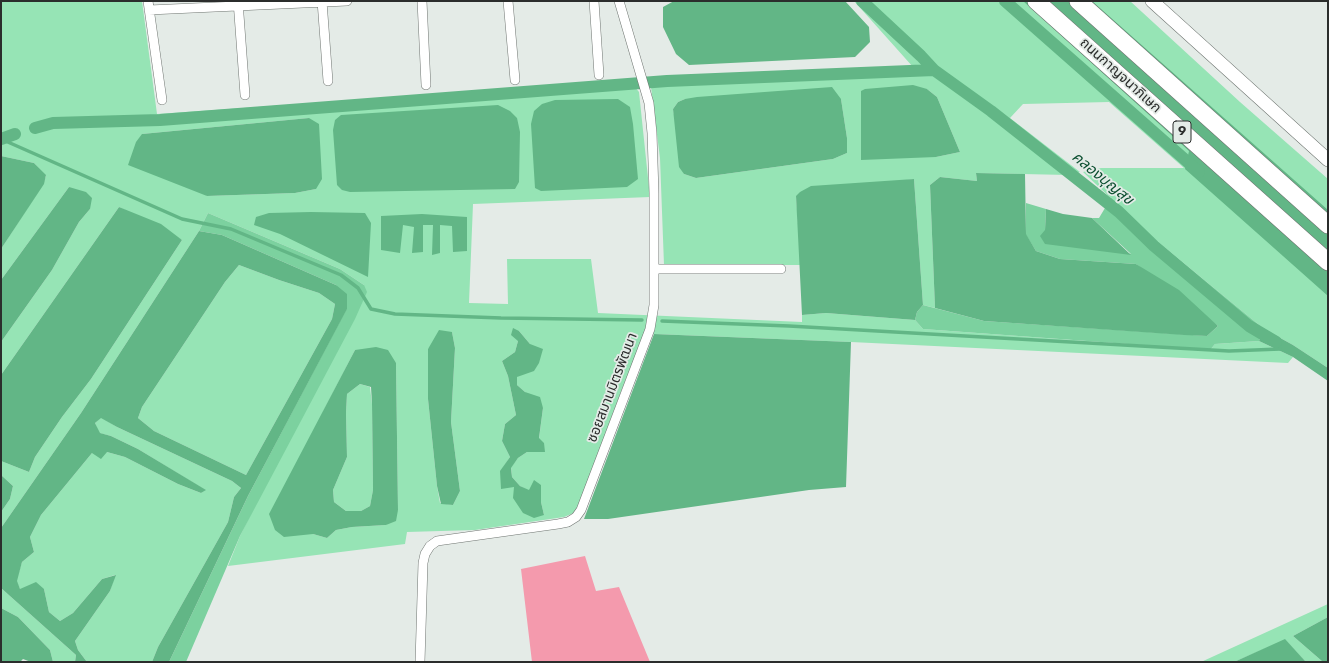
<!DOCTYPE html>
<meta charset="utf-8">
<style>
body{margin:0}
#map{position:relative;width:1329px;height:663px;overflow:hidden;background:#e4ebe7;font-family:Jost,sans-serif}
canvas{display:block}
.frame{position:absolute;inset:0;border:2px solid #2b2d2c;pointer-events:none}
</style>
<div id="map">
<canvas width="1329" height="663"></canvas>
<div class="frame"></div>
</div>
<script>
const ctx = document.querySelector('canvas').getContext('2d');
ctx.lineJoin = 'round';
function paint(path, color) { ctx.fillStyle = color; ctx.fill(path, 'evenodd'); }
const shape = rows => new Path2D(rows.map(r => 'M' + r).join(''));
function stroke(path, color, width, dash) { ctx.strokeStyle = color; ctx.lineWidth = width; ctx.lineCap = dash ? 'butt' : 'round'; ctx.setLineDash(dash || []); ctx.stroke(path); }
function label(font, color, halo, rows, align = 'center') {
  ctx.font = font + ' Jost,"Noto Sans Thai",sans-serif'; ctx.lineWidth = 3.5; ctx.setLineDash([]); ctx.textBaseline = 'middle'; ctx.strokeStyle = halo; ctx.fillStyle = color; for (const [text, x, y, turn = 0] of rows) {
    ctx.save(); ctx.translate(x, y); ctx.rotate((+turn || 0) * Math.PI / 180); ctx.textAlign = isNaN(turn) ? turn : align; if (halo) ctx.strokeText(text, 0, 0); ctx.fillText(text, 0, 0); ctx.restore();
  }
}
const green = shape([
 [1,1,142,1,157,114,630,81,639,92,650,197,473,204,469,303,508,304,507,259,591,259,598,313,802,322,802,315,826,313,915,320,923,329,1210,350,1215,344,1259,341,1293,357,1288,363,851,342,654,334,645,332,622,389,576,512,564,517,475,530,407,532,405,544,228,566,240,536,364,285,340,269,208,213,199,231,81,413,1,528,1,512,10,499,13,486,1,475,1,461,29,472,35,457,62,417,91,379,182,240,119,207,1,375,1,342,52,270,79,222,90,209,69,187,1,280,1,249,43,184,46,176,34,163,1,156],
 [309,118,316,189,295,193,207,196,142,134],
 [519,331,530,344,517,377,517,385,543,408,539,439,544,452,527,452,518,458,511,467,512,477,520,486,529,491,541,485,541,502,544,515,514,487,501,471,510,457,502,441,505,424,516,415,508,376,502,361,515,352,518,341],
 [452,332,455,348,451,422,460,491,453,505,440,503,437,486,428,399,428,349],
 [355,350,396,363,398,510,386,525,352,527,336,530,327,538,313,534,323,412],
 [854,1,1130,1,1240,102,1328,179,1328,368,1293,345,1264,329,1152,237,1083,172,1101,168,1184,168,1109,102,1023,104,1010,118,1080,172,1068,175,976,173,977,181,940,177,930,185,935,308,923,305,914,179,796,196,801,265,664,265,660,158,650,79,913,67],
 [927,89,937,97,960,152,936,157],
 [685,99,841,99,847,138,847,153,833,159,696,178,684,174,673,109,678,102],
 [239,265,279,280,319,293,335,304,332,319,246,475,154,431,138,418,142,407,225,282],
 [360,384,370,387,372,404,373,490,370,506,361,511,346,511,334,502,333,490,347,457,346,413,347,394],
 [101,417,117,427,232,481,241,488,234,497,228,522,158,647,152,662,87,662,78,650,75,641,110,591,115,575,102,579,73,613,60,621,49,612,44,589,20,589,16,581,22,562,34,552,30,537,41,515,92,453,107,452,125,457,178,484,201,493,205,490,138,449,111,436,99,433,95,423],
 [1,588,76,655,75,662,53,662,50,650,18,617,1,608],
 [1328,604,1328,617,1293,636,1323,662,1306,662,1285,640,1234,662,1201,662]
]);
const forest = shape([
 [1111,198,1152,237,1264,329,1259,341,1215,344,1210,350,923,329,915,320,917,312,923,305,984,321,1207,336,1218,326,1136,264,1060,259,1036,251,1026,235,1026,203,1046,209,1045,230,1131,254,1092,218,1099,218],
 [208,213,340,269,364,285,367,292,355,319,240,536,186,662,169,662,248,496,347,308,336,285,222,235,199,231]
]);
const water = shape([
 [674,1,845,1,869,27,870,42,855,57,689,65,676,54,663,27,663,7],
 [1023,1,1092,1,1328,210,1328,296,1185,169,1189,151],
 [913,85,927,89,937,97,960,152,936,157,861,160,861,91,865,89],
 [832,87,841,99,847,138,847,153,833,159,696,178,684,174,679,167,673,109,678,102,685,99,697,97],
 [618,99,630,107,633,124,638,179,627,187,541,191,535,188,531,124,534,111,542,104,555,100],
 [498,105,510,111,517,118,520,132,519,182,515,189,350,192,342,190,337,185,333,130,335,120,341,115],
 [309,118,319,124,322,179,316,189,295,193,207,196,128,165,136,142,142,134],
 [1,156,34,163,46,175,44,184,1,249],
 [976,173,1025,174,1026,234,1036,251,1060,259,1136,264,1179,290,1218,326,1207,336,1184,335,984,321,935,308,930,185,940,177,977,181],
 [914,179,923,305,917,312,915,320,826,313,802,315,796,196,800,192,811,186],
 [69,187,86,192,92,198,90,209,79,222,52,270,1,342,1,280],
 [119,207,161,224,182,240,91,379,62,417,35,457,29,472,1,461,1,375],
 [1046,209,1063,214,1092,218,1131,255,1045,244,1040,236,1045,230],
 [311,212,365,213,371,223,368,277,280,234,254,225,256,217,269,213],
 [422,214,467,217,467,251,453,252,452,226,440,225,440,253,432,255,433,225,423,225,423,252,412,253,414,227,403,225,400,253,381,250,381,216],
 [199,231,222,235,336,285,347,294,347,309,248,496,169,662,152,662,158,647,228,522,234,497,241,488,232,481,117,427,101,418,95,423,100,433,111,436,138,449,206,490,201,493,178,484,125,457,107,452,101,459,92,453,41,515,30,537,34,552,22,562,17,581,20,589,36,582,44,589,49,612,60,621,73,613,102,579,116,575,110,591,75,641,78,650,87,662,75,662,76,655,1,588,1,528,81,413],
 [239,265,279,280,319,293,335,304,332,319,246,475,154,431,138,418,142,407,225,282],
 [513,328,519,331,530,344,543,349,539,363,534,371,517,377,517,385,525,392,540,397,543,408,539,438,544,443,545,452,527,452,518,458,511,468,512,477,520,486,529,490,534,480,541,485,541,502,544,515,534,518,523,513,513,498,514,487,501,489,500,471,510,457,502,441,505,424,516,415,508,376,502,361,515,352,518,341,511,335],
 [1264,329,1293,345,1328,368,1328,381,1293,357,1259,341],
 [439,330,452,332,455,348,451,422,460,491,453,505,441,504,437,486,428,399,428,349],
 [654,334,851,342,846,487,809,490,608,519,584,519],
 [376,347,388,350,396,363,398,510,396,521,386,525,352,527,336,530,327,538,313,534,284,537,275,530,269,514,355,350],
 [360,384,371,387,372,404,373,490,370,506,361,511,346,511,334,502,333,490,347,457,346,413,347,394],
 [1,475,13,486,10,499,1,512],
 [1,608,18,617,50,650,53,662,31,662,23,659,20,662,1,662,1,638,2,636,1,629],
 [1328,617,1328,662,1323,662,1293,636],
 [1285,639,1306,662,1234,662]
]);
const stream = shape([
 [1,139,182,219,231,229,341,275,358,288,371,309,395,314,501,318,642,320],
 [662,321,789,326,1229,351,1280,349]
]);
const canal = shape([
 [862,1,921,56,934,70,991,111,1119,212,1154,246,1249,326,1276,342],
 [1005,1,1199,172],
 [35,128,53,123,160,120,667,81,934,70],
 [1,139,15,134]
]);
const building = shape([
 [585,556,596,591,619,587,650,662,532,662,521,569]
]);
const minor = shape([
 [148,1,162,100],
 [238,1,245,95],
 [322,1,328,81],
 [422,1,426,85],
 [508,1,515,80],
 [594,1,599,75],
 [149,10,347,1],
 [654,269,781,269],
 [420,662,423,563,425,554,430,546,437,541,558,524,568,522,576,517,581,510,650,329,654,305,654,193,652,133,649,103,619,1]
]);
const secondary = shape([
 [1152,1,1328,160]
]);
const motorway = shape([
 [1036,1,1328,262],
 [1078,1,1328,225]
]);
const shields = [
 [1182,132,18]
];
const shieldNames = [
 ["9",1182,132]
];
const streetNames = [
 ["ถนนกาญจนาภิเษก",1120,76,42],
 ["ซอยสมานมิตรพัฒนา",613,388,-69]
];
const waterNames = [
 ["คลองบุญสุข",1102,179,39]
];
paint(green, '#96e4b5');
paint(forest, '#7cd19f');
paint(water, '#62b686');
stroke(stream, '#62b686', 3.5);
stroke(canal, '#62b686', 12);
paint(building, '#f49aad');
stroke(minor, '#6f7571', 10);
stroke(secondary, '#6f7571', 14);
stroke(motorway, '#6f7571', 18);
stroke(minor, '#fff', 9);
stroke(secondary, '#fff', 13);
stroke(motorway, '#fff', 17);
for (const [x, y, w] of shields) { const box = new Path2D(); box.roundRect(x - w / 2, y - 11, w, 22, 3); ctx.fillStyle = '#e4ebe7'; ctx.fill(box); stroke(box, '#2b2d2c', 1); }
label('bold 13px', '#2b2d2c', null, shieldNames);
label('14px', '#2b2d2c', '#e4ebe7', streetNames);
label('italic 15px', '#0a4e2f', '#e4ebe7', waterNames);
</script>
